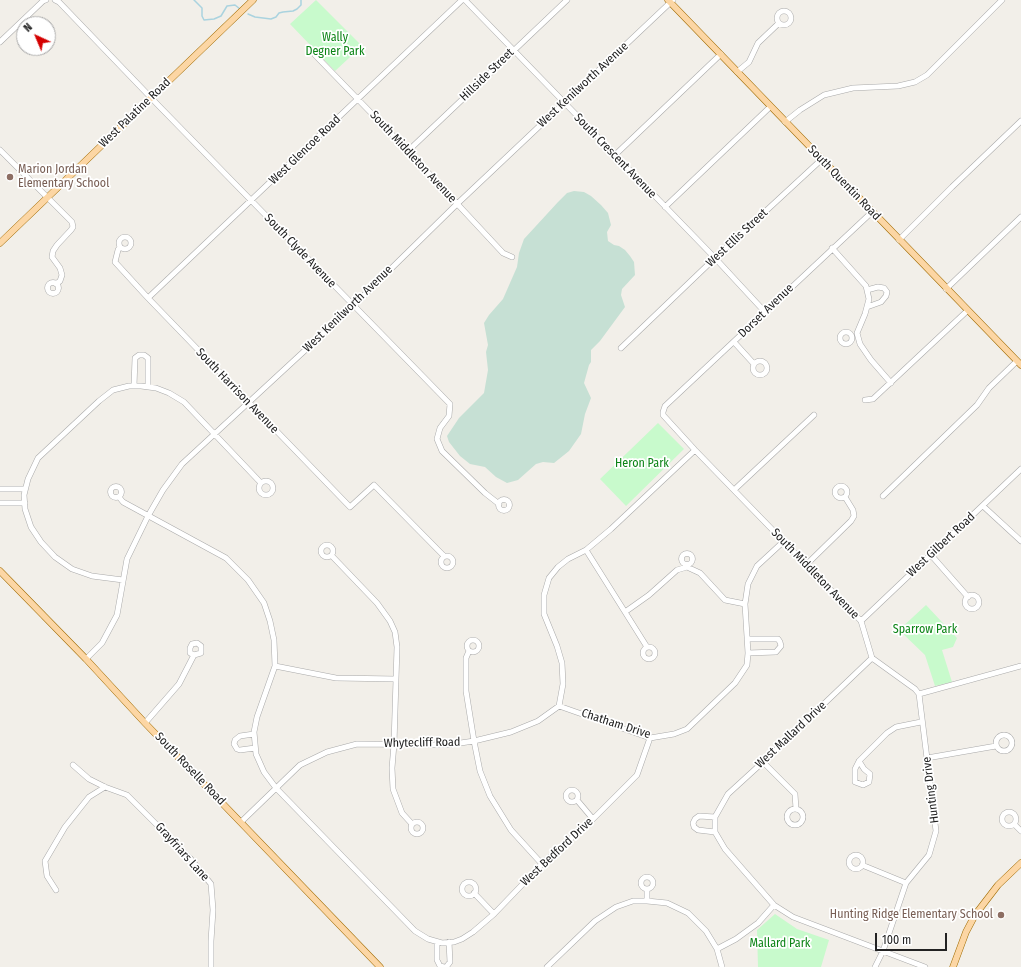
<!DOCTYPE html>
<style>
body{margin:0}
#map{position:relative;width:1021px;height:967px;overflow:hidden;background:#f2efe9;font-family:"Fira Sans Condensed",sans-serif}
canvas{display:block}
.north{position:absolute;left:16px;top:16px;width:40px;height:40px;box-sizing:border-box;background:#fff;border:1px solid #a7a7a7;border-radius:50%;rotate:316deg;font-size:11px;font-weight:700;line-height:16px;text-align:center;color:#222}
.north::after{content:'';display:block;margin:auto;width:14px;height:18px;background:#d40000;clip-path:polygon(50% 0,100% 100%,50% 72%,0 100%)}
.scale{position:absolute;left:875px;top:933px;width:72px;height:18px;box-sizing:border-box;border:2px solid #222;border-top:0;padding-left:5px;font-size:12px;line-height:14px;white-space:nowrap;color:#222;-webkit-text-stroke:3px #fff;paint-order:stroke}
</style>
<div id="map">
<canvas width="1021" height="967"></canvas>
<div class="north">N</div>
<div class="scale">100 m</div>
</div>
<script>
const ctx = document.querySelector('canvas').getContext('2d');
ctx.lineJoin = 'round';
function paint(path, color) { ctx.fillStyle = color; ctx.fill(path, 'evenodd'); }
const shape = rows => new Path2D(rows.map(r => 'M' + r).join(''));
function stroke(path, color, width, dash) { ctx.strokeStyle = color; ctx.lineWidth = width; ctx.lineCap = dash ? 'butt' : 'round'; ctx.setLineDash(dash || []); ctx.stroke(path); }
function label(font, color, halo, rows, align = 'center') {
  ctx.font = font + ' "Fira Sans Condensed",sans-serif'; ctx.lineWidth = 3.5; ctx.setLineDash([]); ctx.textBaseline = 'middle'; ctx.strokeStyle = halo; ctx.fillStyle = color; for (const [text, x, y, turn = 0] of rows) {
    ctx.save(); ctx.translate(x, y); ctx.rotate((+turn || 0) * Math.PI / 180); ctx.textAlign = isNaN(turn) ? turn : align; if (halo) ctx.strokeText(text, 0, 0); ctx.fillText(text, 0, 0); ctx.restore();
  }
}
const wetland = shape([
 [574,191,584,192,591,196,601,205,608,213,611,225,607,232,608,241,614,245,619,246,625,250,630,256,634,262,635,275,622,289,621,295,625,307,600,341,591,350,591,362,589,365,584,383,591,398,585,414,581,434,569,451,554,463,543,462,536,464,518,480,507,483,496,477,485,467,470,464,460,456,449,442,447,436,459,418,484,393,488,370,486,352,488,345,484,323,489,315,503,299,517,267,519,253,524,239,558,202,567,193]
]);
const park = shape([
 [316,0,362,46,335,71,290,24],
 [658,423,684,449,626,506,600,479],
 [926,605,957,638,953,647,942,650,952,682,935,686,925,655,899,630],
 [775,914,797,929,829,940,821,967,758,967,757,930]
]);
const stream = shape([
 [194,0,202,8,202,16,204,20,214,19,221,16,227,6,235,5,240,9],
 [248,14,255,17,271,19,276,17,279,13,283,12,293,11,297,9,301,5,301,0]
]);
const minor = shape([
 [55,0,59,2,158,105,450,404,449,416,440,428,437,439,442,451,485,493,499,504],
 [465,0,715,258,765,312],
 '777 18a7 7 0 1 1 14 0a7 7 0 1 1-14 0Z',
 [0,42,43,1,46,0],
 [315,55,408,151,503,253,512,257],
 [737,72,749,62,758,43,779,23],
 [785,122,800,110,824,95,853,88,898,86,915,82,927,75,1002,0],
 [0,150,72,222,73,227,71,230,57,245,53,251,52,257,60,268,62,275,60,281,56,284],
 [408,151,567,0],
 [615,155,721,54],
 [665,207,770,107],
 [872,212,665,406,663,412,663,415,695,450,861,621,872,658,915,689,919,694,1021,666],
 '119 243a6 6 0 1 1 12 0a6 6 0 1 1-12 0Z',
 [899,240,952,187,1021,121],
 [120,247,118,250,115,262,148,298,350,507,374,485,444,556],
 [832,248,866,286,869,299,865,314,857,333,860,344,871,360,891,383],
 '47.5 288a5.5 5.5 0 1 1 11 0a5.5 5.5 0 1 1-11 0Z',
 [946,289,1021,217],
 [148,298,462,0],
 [867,307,881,302,886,296,887,292,884,288,878,287,867,290],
 '840 338a6 6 0 1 1 12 0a6 6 0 1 1-12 0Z',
 [734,342,754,364],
 [621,348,715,258,821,160],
 '753 368a7 7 0 1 1 14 0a7 7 0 1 1-14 0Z',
 [134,386,135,358,139,355,144,355,148,358,148,387],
 [865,400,873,399,967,311],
 '259 488a7 7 0 1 1 14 0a7 7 0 1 1-14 0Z',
 '835 492a6 6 0 1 1 12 0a6 6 0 1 1-12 0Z',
 '110.5 492a5.5 5.5 0 1 1 11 0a5.5 5.5 0 1 1-11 0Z',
 [0,489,25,489],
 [734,490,814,415],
 [883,496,977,405,989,388,1017,361],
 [119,497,123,502,226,558,248,580,264,603,270,621,274,640,275,666,257,717,254,732,256,754,264,772,276,788,415,931,428,939,442,943,454,942,462,939,473,932,494,914,542,864,593,819,637,775,650,738],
 '498.5 505a5.5 5.5 0 1 1 11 0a5.5 5.5 0 1 1-11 0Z',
 [0,503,25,503],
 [983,506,1021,541],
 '321 551a6 6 0 1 1 12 0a6 6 0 1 1-12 0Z',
 [586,550,647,647],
 '681.5 559a5.5 5.5 0 1 1 11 0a5.5 5.5 0 1 1-11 0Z',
 [931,555,968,597],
 '441 562a6 6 0 1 1 12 0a6 6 0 1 1-12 0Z',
 [332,556,377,603,390,621,395,632,397,647,394,744,392,768,393,789,402,813,412,824],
 [806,565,851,521,854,516,853,510,845,497],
 [123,580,92,576,72,569,55,557,41,542,31,527,25,509,24,495,28,479,38,458,99,401,113,390,129,386,141,386,156,388,169,393,184,402,261,483],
 '965 602a7 7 0 1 1 14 0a7 7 0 1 1-14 0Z',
 [625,612,649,595,677,570,687,567,700,573,725,600,745,604],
 [861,621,1021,469],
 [747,639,778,639,780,642,781,646,776,652,748,653],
 '467 646a6 6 0 1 1 12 0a6 6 0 1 1-12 0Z',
 '643 653a6 6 0 1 1 12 0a6 6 0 1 1-12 0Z',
 [469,651,466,658,466,691,474,741,480,771,490,796,511,830,542,864],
 [86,659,102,643,117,615,127,559,148,516,163,490,182,464,353,306,457,204,673,0],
 [275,666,336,678,396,679],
 [559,706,650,738,674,734,687,729,735,683,747,665,748,653,745,604,748,584,757,566,783,542],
 [145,723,179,684,194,655,201,653,201,646,197,643,192,644,190,648,190,653,194,655],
 [254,734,240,736,235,740,234,744,237,749,240,750,255,748],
 '996 743a8 8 0 1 1 16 0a8 8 0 1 1-16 0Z',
 [927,758,996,746],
 [859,761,864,769,870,774,869,782,863,785,855,782,855,769,859,761,887,733,896,727,921,722],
 [763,762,795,794,796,809],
 [73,765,89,779,105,787,127,795,190,858,211,884,213,910,211,941,211,967],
 '566 796a6 6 0 1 1 12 0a6 6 0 1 1-12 0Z',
 [577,800,593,819],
 '787 817a8 8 0 1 1 16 0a8 8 0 1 1-16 0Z',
 '1002 819a7 7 0 1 1 14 0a7 7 0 1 1-14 0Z',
 [715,817,699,816,695,819,693,823,694,827,698,830,715,832],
 '411 828a6 6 0 1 1 12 0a6 6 0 1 1-12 0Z',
 [241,822,300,765,327,752,357,744,447,745,474,741,511,732,538,721,559,706,563,684,562,663,557,646,544,614,544,595,549,578,558,567,568,559,586,550,611,529,695,450],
 [1014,824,1021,831],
 [715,832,725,849,774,905,793,917,925,967],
 [715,832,715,817,728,794,763,762,872,658],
 '849 862a7 7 0 1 1 14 0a7 7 0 1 1-14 0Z',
 [862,865,906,883],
 '641 883a6 6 0 1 1 12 0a6 6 0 1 1-12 0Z',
 '462 889a7 7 0 1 1 14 0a7 7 0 1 1-14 0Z',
 [647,889,647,901],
 [56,890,47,876,45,861,65,827,89,797,105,787],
 [474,893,494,914],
 [437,942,437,960,440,966,444,967,447,966,450,962,449,942],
 [717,949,736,939,758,923,774,905],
 [547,967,595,921,616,907,633,901,647,901,667,903,688,913,706,931,717,949,722,967],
 [875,967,883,951,906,883,929,855,936,831,919,694]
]);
const major = shape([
 [668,0,1021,365],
 [0,243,253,0],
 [0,571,86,659,145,723,380,967],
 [953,967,966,932,975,915,998,885,1021,863]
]);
const markers = [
 [10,177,4,"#8d6e63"],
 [1001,915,4,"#8d6e63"]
];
const parkNames = [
 ["Wally",335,38],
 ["Degner Park",335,52],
 ["Heron Park",642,464],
 ["Sparrow Park",925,630],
 ["Mallard Park",780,944]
];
const streetNames = [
 ["Hillside Street",487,75,-44],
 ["West Kenilworth Avenue",583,85,-43],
 ["West Palatine Road",135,113,-44],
 ["West Glencoe Road",305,150,-44],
 ["South Crescent Avenue",615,156,46],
 ["South Middleton Avenue",413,157,47],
 ["South Quentin Road",844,183,46],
 ["West Ellis Street",737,238,-43],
 ["South Clyde Avenue",300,251,46],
 ["West Kenilworth Avenue",348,309,-44],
 ["Dorset Avenue",766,311,-44],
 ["South Harrison Avenue",237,391,46],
 ["West Gilbert Road",941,545,-43],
 ["South Middleton Avenue",815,574,46],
 ["Chatham Drive",616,724,18],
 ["West Mallard Drive",791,735,-43],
 ["Whytecliff Road",422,743,-1],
 ["South Roselle Road",190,769,46],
 ["Hunting Drive",931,790,-97],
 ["Grayfriars Lane",182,852,48],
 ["West Bedford Drive",557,852,-43]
];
const educationNames = [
 ["Marion Jordan",18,170],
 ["Elementary School",18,184],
 ["Hunting Ridge Elementary School",993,915,"right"]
];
paint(wetland, '#c6e0d4');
paint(park, '#c8facc');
stroke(stream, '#aad3df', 1.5);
stroke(minor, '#a9a9a9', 6);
stroke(major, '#a06b00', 7);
stroke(minor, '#fff', 5);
stroke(major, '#fcd6a4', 6);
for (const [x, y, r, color] of markers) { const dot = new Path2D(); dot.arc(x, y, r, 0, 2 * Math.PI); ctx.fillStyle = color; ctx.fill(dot); stroke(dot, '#fff', 1.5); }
label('12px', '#0c8416', '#fff', parkNames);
label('12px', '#222', '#fff', streetNames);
label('12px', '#785e54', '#fff', educationNames, 'left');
</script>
